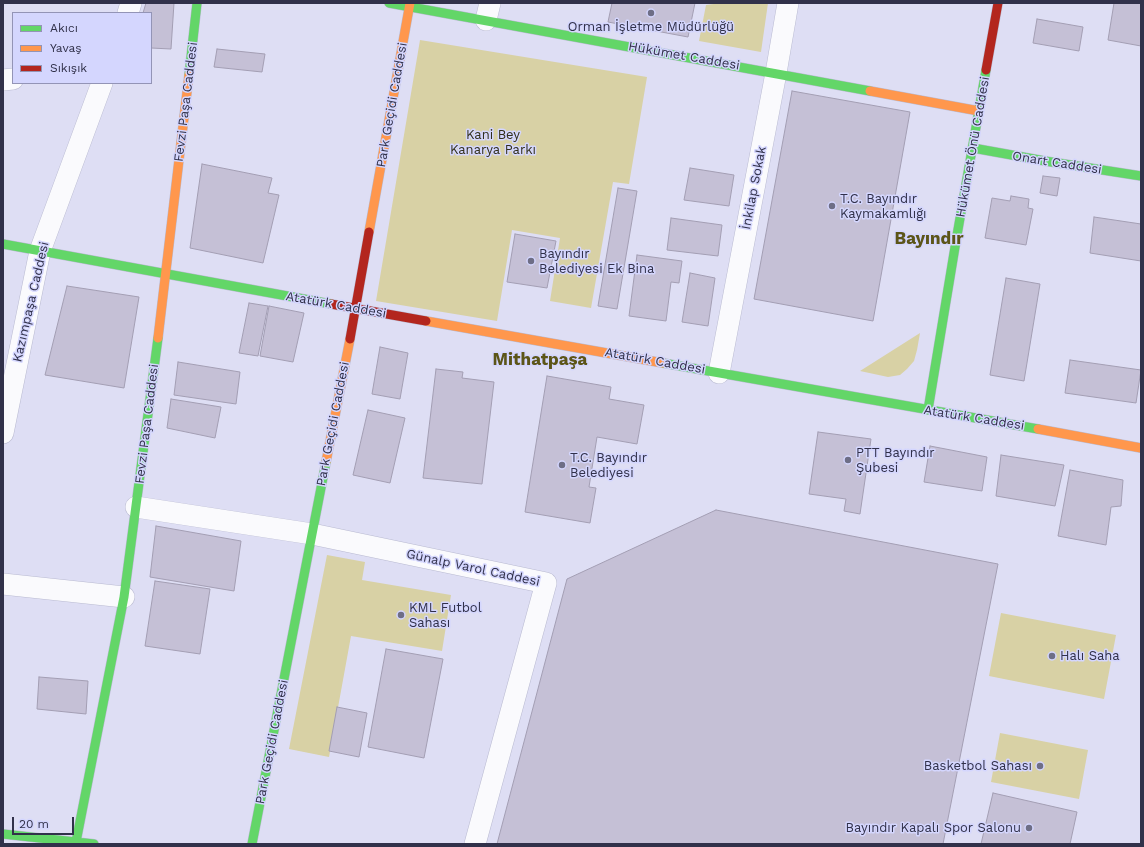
<!DOCTYPE html>
<meta charset="utf-8">
<style>
body{margin:0}
#map{position:relative;width:1144px;height:847px;overflow:hidden;background:#dedef4;font-family:"Work Sans",sans-serif}
canvas{display:block}
.frame{position:absolute;inset:0;border:4px solid #31314a;pointer-events:none}
.legend{position:absolute;left:12px;top:12px;width:140px;height:72px;box-sizing:border-box;background:#d4d6fe;border:1px solid #9394b6;margin:0;padding:5px 7px;list-style:none;font-size:12px;color:#31314a}
.legend li{display:flex;align-items:center;gap:8px;height:20px}
.legend b{width:20px;border:1px solid #9394b6}
.scale{position:absolute;left:12px;top:817px;width:62px;height:18px;box-sizing:border-box;border:2px solid #31314a;border-top:0;padding-left:5px;font-size:12px;line-height:14px;white-space:nowrap;color:#31314a;-webkit-text-stroke:3px #d4d6fe;paint-order:stroke}
</style>
<div id="map">
<canvas width="1144" height="847"></canvas>
<div class="frame"></div>
<ul class="legend">
<li><b style="height:5px;background:#63d668"></b>Akıcı</li>
<li><b style="height:5px;background:#ff974d"></b>Yavaş</li>
<li><b style="height:5px;background:#b3261e"></b>Sıkışık</li>
</ul>
<div class="scale">20 m</div>
</div>
<script>
const ctx = document.querySelector('canvas').getContext('2d');
ctx.lineJoin = 'round';
function paint(path, color) { ctx.fillStyle = color; ctx.fill(path, 'evenodd'); }
const shape = rows => new Path2D(rows.map(r => 'M' + r).join(''));
function stroke(path, color, width, dash) { ctx.strokeStyle = color; ctx.lineWidth = width; ctx.lineCap = dash ? 'butt' : 'round'; ctx.setLineDash(dash || []); ctx.stroke(path); }
function label(font, color, halo, rows, align = 'center') {
  ctx.font = font + ' "Work Sans",sans-serif'; ctx.lineWidth = 3; ctx.setLineDash([]); ctx.textBaseline = 'middle'; ctx.strokeStyle = halo; ctx.fillStyle = color; for (const [text, x, y, turn = 0] of rows) {
    ctx.save(); ctx.translate(x, y); ctx.rotate((+turn || 0) * Math.PI / 180); ctx.textAlign = isNaN(turn) ? turn : align; if (halo) ctx.strokeText(text, 0, 0); ctx.fillText(text, 0, 0); ctx.restore();
  }
}
const green = shape([
 [721,3,768,3,761,52,699,41,706,5],
 [420,40,647,77,629,184,613,182,591,308,550,301,560,238,512,230,497,321,376,301],
 [920,333,917,350,914,361,907,369,900,375,888,377,860,371],
 [327,555,365,562,362,580,451,595,442,651,351,636,329,757,289,749],
 [1001,613,1116,635,1104,699,989,676],
 [1000,733,1088,750,1079,799,991,782]
]);
const building = shape([
 [146,3,174,3,171,49,151,48,151,13,143,13,146,3],
 [612,3,695,3,688,37,608,22,612,3],
 [1114,3,1141,3,1141,46,1108,40,1114,3],
 [1037,19,1083,27,1079,51,1033,43,1037,19],
 [217,49,265,54,262,72,214,67,217,49],
 [792,91,910,112,873,321,754,299,792,91],
 [202,164,272,178,268,193,279,195,263,263,190,248,202,164],
 [690,168,734,175,729,206,684,200,690,168],
 [1043,176,1060,178,1057,196,1040,193,1043,176],
 [618,188,637,191,617,309,598,306,618,188],
 [1011,196,1029,199,1028,208,1033,209,1026,245,985,238,992,198,1010,201,1011,196],
 [1094,217,1141,224,1141,261,1090,253,1094,217],
 [671,218,722,225,718,256,667,250,671,218],
 [515,234,556,241,547,288,507,282,515,234],
 [637,255,682,261,679,283,671,282,666,321,629,316,637,255],
 [690,273,715,278,708,326,682,322,690,273],
 [1006,278,1040,284,1024,381,990,375,1006,278],
 [67,286,139,297,124,388,45,375,67,286],
 [249,303,268,306,258,356,239,353,249,303],
 [269,306,304,313,293,362,260,356,269,306],
 [380,347,408,353,400,399,372,394,380,347],
 [1070,360,1141,370,1136,403,1065,393,1070,360],
 [178,362,240,372,236,404,174,395,178,362],
 [436,369,463,372,462,378,494,382,482,484,423,478,436,369],
 [547,376,611,387,609,399,644,405,637,444,597,437,589,487,596,488,590,523,525,512,547,376],
 [171,399,221,407,215,438,167,428,171,399],
 [368,410,405,418,390,483,353,475,368,410],
 [818,432,871,439,860,514,844,511,846,499,809,494,818,432],
 [930,446,987,457,982,491,924,482,930,446],
 [1001,455,1064,465,1055,506,996,496,1001,455],
 [1070,470,1123,480,1121,506,1111,507,1106,545,1058,536,1070,470],
 [716,510,998,564,943,844,497,844,567,579,716,510],
 [156,526,241,541,234,591,150,577,156,526],
 [155,581,210,589,200,654,145,646,155,581],
 [386,649,443,659,424,758,368,747,386,649],
 [39,677,88,681,86,714,37,709,39,677],
 [337,707,367,713,359,757,329,751,337,707],
 [993,793,1077,812,1070,844,981,844,993,793]
]);
const street = shape([
 [128,13,131,3],
 [486,20,490,3],
 [3,80,13,79],
 [719,373,776,73,788,3],
 [3,433,40,251,102,83],
 [136,507,312,534,546,583,475,844],
 [3,584,124,597]
]);
const fast = shape([
 [389,3,870,91],
 [189,75,197,3],
 [973,148,1045,161,1141,176],
 [3,244,331,304],
 [663,363,1038,429],
 [928,410,956,241,986,70],
 [3,834,94,844],
 [76,842,124,597,158,338],
 [252,844,326,462]
]);
const slow = shape([
 [870,91,979,111],
 [369,232,410,3],
 [426,321,663,363],
 [158,338,189,75],
 [1038,429,1141,448],
 [326,462,350,339]
]);
const jam = shape([
 [986,70,998,3],
 [331,304,426,321],
 [350,339,369,232]
]);
const markers = [
 [651,13,4,"#6e6e86"],
 [832,206,4,"#6e6e86"],
 [531,261,4,"#6e6e86"],
 [848,460,4,"#6e6e86"],
 [562,465,4,"#6e6e86"],
 [401,615,4,"#6e6e86"],
 [1052,656,4,"#6e6e86"],
 [1040,766,4,"#6e6e86"],
 [1029,828,4,"#6e6e86"]
];
const poiNames = [
 ["Orman İşletme Müdürlüğü",651,27,"center"],
 ["T.C. Bayındır",840,199],
 ["Kaymakamlığı",840,214],
 ["Bayındır",539,254],
 ["Belediyesi Ek Bina",539,269],
 ["PTT Bayındır",856,453],
 ["Şubesi",856,468],
 ["T.C. Bayındır",570,458],
 ["Belediyesi",570,473],
 ["KML Futbol",409,608],
 ["Sahası",409,623],
 ["Halı Saha",1060,656],
 ["Basketbol Sahası",1032,766,"right"],
 ["Bayındır Kapalı Spor Salonu",1021,828,"right"]
];
const streetNames = [
 ["Hükümet Caddesi",684,56,10],
 ["Fevzi Paşa Caddesi",186,102,-83],
 ["Park Geçidi Caddesi",392,105,-80],
 ["Hükümet Önü Caddesi",973,147,-80],
 ["Onart Caddesi",1057,163,9],
 ["İnkilap Sokak",754,188,-79],
 ["Kazımpaşa Caddesi",31,302,-77],
 ["Atatürk Caddesi",336,305,10],
 ["Atatürk Caddesi",655,361,10],
 ["Atatürk Caddesi",974,418,9],
 ["Fevzi Paşa Caddesi",147,424,-83],
 ["Park Geçidi Caddesi",333,424,-79],
 ["Günalp Varol Caddesi",473,568,12],
 ["Park Geçidi Caddesi",272,742,-79]
];
const parkNames = [
 ["Kani Bey",493,135],
 ["Kanarya Parkı",493,150]
];
const districtNames = [
 ["Bayındır",929,239],
 ["Mithatpaşa",540,360]
];
paint(green, '#d8d1a5');
paint(building, '#c5c0d6');
stroke(building, '#a39eb3', 1);
stroke(street, '#b9bad1', 22);
stroke(fast, '#b9bad1', 10);
stroke(slow, '#b9bad1', 10);
stroke(jam, '#b9bad1', 10);
stroke(street, '#fafafd', 21);
stroke(fast, '#63d668', 9);
stroke(slow, '#ff974d', 9);
stroke(jam, '#b3261e', 9);
for (const [x, y, r, color] of markers) { const dot = new Path2D(); dot.arc(x, y, r, 0, 2 * Math.PI); ctx.fillStyle = color; ctx.fill(dot); stroke(dot, '#d4d6fe', 1.5); }
label('13px', '#31314a', '#d4d6fe', poiNames, 'left');
label('13px', '#31314a', '#d4d6fe', streetNames);
label('13px', '#312f1a', '#d4d6fe', parkNames);
label('bold 17px', '#5c5518', '#d4d6fe', districtNames);
</script>
